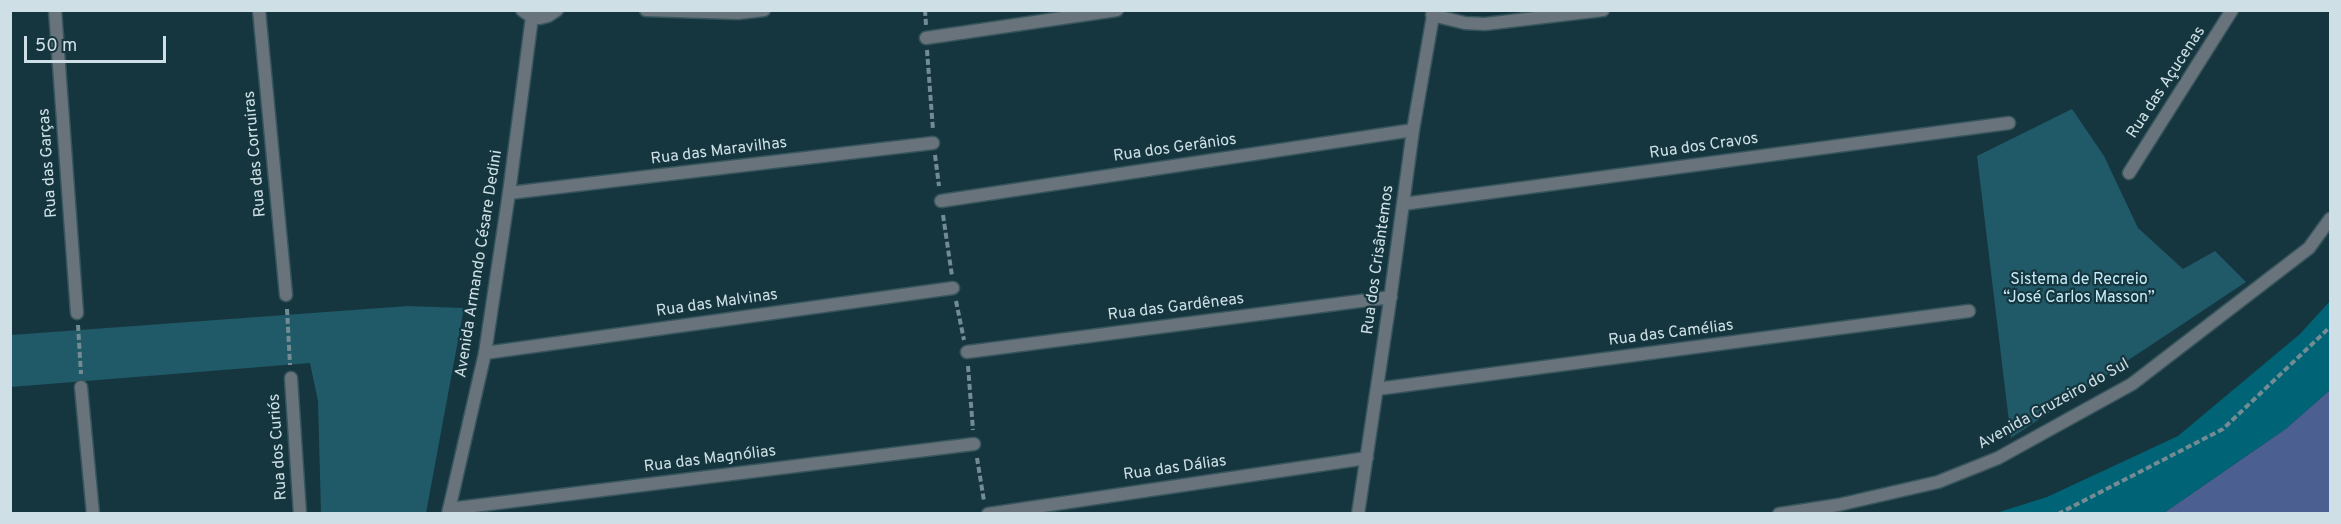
<!DOCTYPE html>
<meta charset="utf-8">
<style>
body{margin:0}
#map{position:relative;width:2341px;height:524px;overflow:hidden;background:#16363f;font-family:Overpass,sans-serif}
canvas{display:block}
.frame{position:absolute;inset:0;border:12px solid #cee0e5;pointer-events:none}
.scale{position:absolute;left:24px;top:36px;width:142px;height:27px;box-sizing:border-box;border:3px solid #cee0e5;border-top:0;padding-left:8px;font-size:18px;line-height:21px;white-space:nowrap;color:#cee0e5;-webkit-text-stroke:4px #16363f;paint-order:stroke}
</style>
<div id="map">
<canvas width="2341" height="524"></canvas>
<div class="frame"></div>
<div class="scale">50 m</div>
</div>
<script>
const ctx = document.querySelector('canvas').getContext('2d');
ctx.lineJoin = 'round';
function paint(path, color) { ctx.fillStyle = color; ctx.fill(path, 'evenodd'); }
const shape = rows => new Path2D(rows.map(r => 'M' + r).join(''));
function stroke(path, color, width, dash) { ctx.strokeStyle = color; ctx.lineWidth = width; ctx.lineCap = dash ? 'butt' : 'round'; ctx.setLineDash(dash || []); ctx.stroke(path); }
function label(font, color, halo, rows, align = 'center') {
  ctx.font = font + ' Overpass,sans-serif'; ctx.lineWidth = 4.5; ctx.setLineDash([]); ctx.textBaseline = 'middle'; ctx.strokeStyle = halo; ctx.fillStyle = color; for (const [text, x, y, turn = 0] of rows) {
    ctx.save(); ctx.translate(x, y); ctx.rotate((+turn || 0) * Math.PI / 180); ctx.textAlign = isNaN(turn) ? turn : align; if (halo) ctx.strokeText(text, 0, 0); ctx.fillText(text, 0, 0); ctx.restore();
  }
}
const green = shape([
 [2072,109,2104,156,2138,228,2183,269,2215,251,2246,282,2011,438,1977,156],
 [408,306,464,308,426,513,321,513,318,401,310,363,11,387,11,335]
]);
const forest = shape([
 [2330,301,2330,390,2287,428,2164,513,1993,514,2047,497,2178,436,2300,334]
]);
const water = shape([
 [2330,390,2330,513,2164,513,2287,428]
]);
const path = shape([
 [925,10,926,25],
 [927,50,933,130],
 [935,155,939,186],
 [943,215,952,276],
 [956,301,964,340],
 [287,309,290,365],
 [78,325,81,374],
 [968,366,973,430],
 [977,458,984,501],
 [2058,514,2223,429,2330,327]
]);
const minor = shape([
 [55,10,77,313],
 [259,10,286,295],
 [1432,15,1465,23,1485,24,1603,10],
 [926,38,1117,10],
 [2129,173,2232,10],
 [509,193,933,143],
 [941,201,1413,130],
 [1403,204,2009,123],
 [967,352,1391,297],
 [485,353,953,288],
 [291,378,300,514],
 [81,387,93,514],
 [1377,389,1969,311],
 [449,509,974,444],
 [988,514,1367,458],
 [1358,514,1389,307,1413,130,1434,10]
]);
const tertiary = shape([
 [522,10,532,17,540,18,548,16,557,10],
 [646,10,738,13,764,10],
 [448,514,485,353,509,193,532,17],
 [1779,514,1838,505,1938,482,1998,458,2132,384,2309,248,2330,219]
]);
const streetNames = [
 ["Rua das Açucenas",2167,83,-57],
 ["Rua dos Cravos",1704,147,-8],
 ["Rua dos Gerânios",1175,149,-8],
 ["Rua das Maravilhas",719,152,-7],
 ["Rua das Corruiras",256,154,-95],
 ["Rua das Garças",49,163,-94],
 ["Rua dos Crisântemos",1379,260,-82],
 ["Avenida Armando Césare Dedini",480,264,-81],
 ["Rua das Malvinas",717,304,-8],
 ["Rua das Gardêneas",1176,308,-7],
 ["Rua das Camélias",1671,334,-7],
 ["Avenida Cruzeiro do Sul",2054,405,-29],
 ["Rua dos Curiós",279,447,-94],
 ["Rua das Magnólias",710,460,-7],
 ["Rua das Dálias",1175,469,-8]
];
const parkNames = [
 ["Sistema de Recreio",2079,281],
 ["“José Carlos Masson”",2079,299]
];
paint(green, '#205967');
paint(forest, '#006376');
paint(water, '#4b6091');
stroke(minor, '#37555d', 15);
stroke(tertiary, '#37555d', 15);
stroke(path, '#738c93', 4, [6, 3]);
stroke(minor, '#69737b', 12);
stroke(tertiary, '#69737b', 12);
label('16px', '#cee0e5', '#16363f', streetNames);
label('16px', '#c4ecf8', '#16363f', parkNames);
</script>
